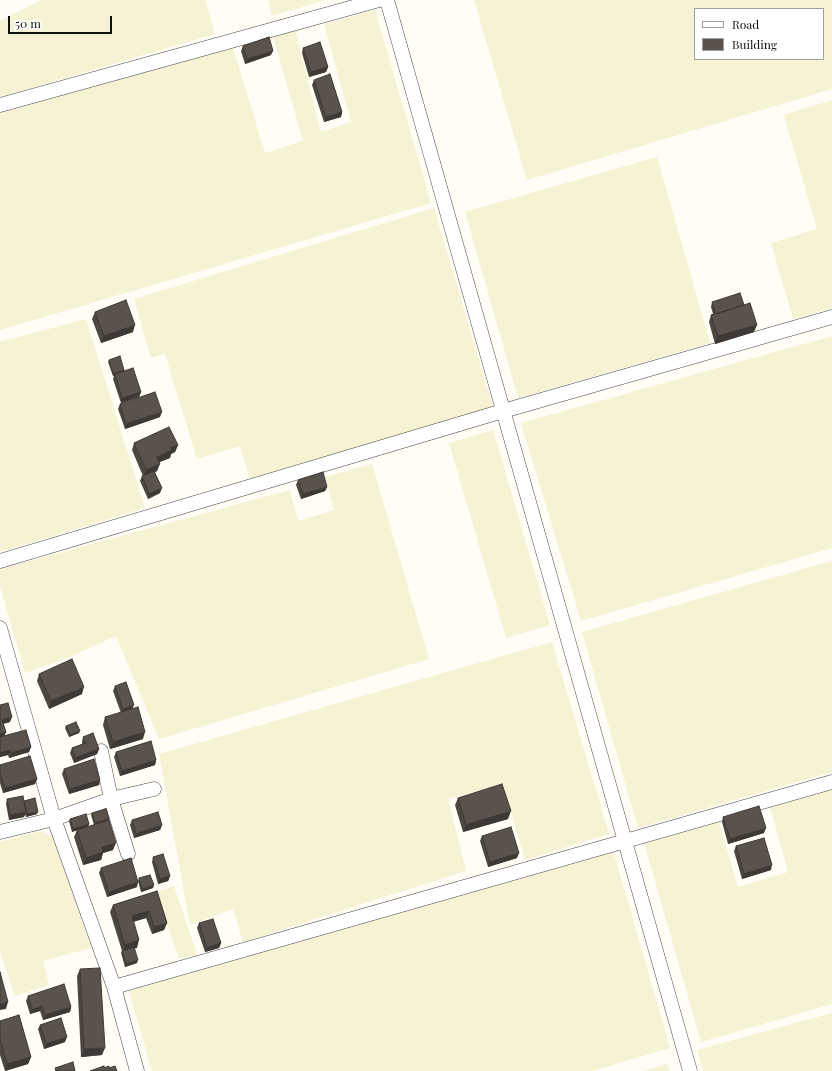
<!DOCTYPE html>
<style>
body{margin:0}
#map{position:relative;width:832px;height:1071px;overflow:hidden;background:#fffdf5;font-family:"Playfair Display",serif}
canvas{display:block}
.legend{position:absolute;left:694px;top:8px;width:130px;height:52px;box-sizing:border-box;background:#fff;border:1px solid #a0a0a0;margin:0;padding:5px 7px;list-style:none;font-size:12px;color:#111}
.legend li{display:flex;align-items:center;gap:8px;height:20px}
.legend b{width:20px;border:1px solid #a0a0a0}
.scale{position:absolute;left:8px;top:16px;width:104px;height:18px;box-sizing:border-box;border:2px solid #111;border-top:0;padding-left:5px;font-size:12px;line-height:14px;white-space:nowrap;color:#111;-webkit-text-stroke:3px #fff;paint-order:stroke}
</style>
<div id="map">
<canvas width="832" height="1071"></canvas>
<ul class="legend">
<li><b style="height:5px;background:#fff"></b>Road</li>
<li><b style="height:11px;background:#5a524d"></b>Building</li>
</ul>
<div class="scale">50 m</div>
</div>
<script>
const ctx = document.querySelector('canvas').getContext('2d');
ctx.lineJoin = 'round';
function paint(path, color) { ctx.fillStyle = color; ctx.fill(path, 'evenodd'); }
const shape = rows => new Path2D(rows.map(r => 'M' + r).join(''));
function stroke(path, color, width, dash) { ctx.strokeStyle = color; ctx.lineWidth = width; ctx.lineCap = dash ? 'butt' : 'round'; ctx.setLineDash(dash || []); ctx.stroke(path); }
const farmland = shape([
 [42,0,205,0,215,34,0,97,0,21],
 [268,0,326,0,272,16],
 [474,0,832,0,832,89,527,180],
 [695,9,823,9,823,59,695,59],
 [375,10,431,203,0,330,0,113,233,48,265,153,303,141,273,36,295,30,321,132,351,122,324,24],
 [832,100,832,308,793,319,771,243,817,229,784,115],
 [657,157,710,343,518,398,465,212],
 [434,208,493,407,250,480,240,446,197,459,165,354,151,358,134,299],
 [86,319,145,508,0,552,0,342],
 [832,336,832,548,581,621,521,423],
 [493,430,550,625,506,638,449,443],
 [372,464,429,659,159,739,116,636,72,656,25,673,0,586,0,569,290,490,298,521,334,510,325,477],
 [832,561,832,772,638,828,582,632],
 [552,642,609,834,525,860,503,784,448,799,466,871,243,942,233,909,190,925,159,754],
 [832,789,832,1004,701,1042,644,843,719,822,738,887,788,872,770,807],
 [40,831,53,837,91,948,43,961,49,985,15,996,0,951,0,842],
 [613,850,670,1048,592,1071,152,1071,129,991],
 [174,886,197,954,179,959,156,892],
 [832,1013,832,1071,703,1071,697,1050],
 [667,1064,670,1071,644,1071]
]);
const minor = shape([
 [387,0,690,1071],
 [0,105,379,0],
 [0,561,503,411,832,317],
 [0,628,54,819,114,987,137,1071],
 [101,751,111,799,128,854],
 [0,832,54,819,111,799,154,789],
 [114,987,832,782]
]);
const wall = shape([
 [243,46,271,55,245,64,241,51],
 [303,48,328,67,326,72,309,77,302,53],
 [314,80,342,112,341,117,324,122,312,85],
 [712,302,744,305,754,332,715,344,709,322,711,315,713,314,711,307],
 [95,312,133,332,101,343,92,319],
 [109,360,124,370,124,371,141,392,139,397,121,403,113,379,114,376,113,376,108,362],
 [120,404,160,417,125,429,118,409],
 [134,443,178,445,175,452,171,454,170,458,159,462,157,471,155,472,160,493,148,499,140,481,142,476,143,476,132,450],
 [298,480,327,487,325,491,301,499,296,485],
 [39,674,82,694,49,709,37,681],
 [115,686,133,709,143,739,110,749,103,725,105,717,121,713,113,691],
 [0,705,10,722,3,724,6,732,4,736,31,747,29,752,9,758,8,755,0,757],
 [66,726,79,733,69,737,65,728],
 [83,737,99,749,97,754,74,763,70,753,72,748,82,744,82,742],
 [116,752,156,760,155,765,120,776,114,757],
 [0,765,37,779,35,784,3,793,0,783],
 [64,769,100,780,99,785,69,794,62,774],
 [458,798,508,819,463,832,455,805],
 [7,799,24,801,37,814,26,817,25,814,24,817,9,820,6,804],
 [92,813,109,819,109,820,113,850,103,853,101,860,83,865,74,837,77,830,72,832,69,821,70,819,89,824,88,827,94,825,91,815],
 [723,817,764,833,728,844,722,822],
 [132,820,162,825,160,830,134,838,130,825],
 [482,836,517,858,488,867,480,841],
 [736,846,771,870,742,879,734,851],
 [153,857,170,876,168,881,158,884,152,862],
 [101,868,137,887,107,897,99,873],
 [139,878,153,888,141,892,138,881],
 [157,891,167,923,164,930,152,934,146,918,133,922,137,948,134,948,137,963,125,967,121,953,122,951,110,912,113,905],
 [199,923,221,943,219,948,205,952,197,928],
 [80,969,102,1055,81,1057,77,976],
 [28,996,71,1007,70,1012,43,1020,40,1011,30,1014,26,1001],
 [0,1021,31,1057,28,1064,5,1071,0,1055],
 [40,1025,65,1042,44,1049,38,1029]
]);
const shadedWall = shape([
 [273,51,271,55,245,64,247,59],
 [328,67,326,72,309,77,311,72],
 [342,112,341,117,324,122,326,117],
 [135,325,133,332,101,343,104,336],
 [757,325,754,332,715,344,718,336],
 [141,392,139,397,121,403,122,398],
 [162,412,160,417,125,429,126,424],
 [178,445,175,452,171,454,170,458,155,464,157,457,170,448],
 [160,464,157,471,143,477,146,470],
 [327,487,325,491,301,499,303,494],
 [162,488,160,493,148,499,149,494],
 [84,687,82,694,49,709,51,701],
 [134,705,132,710,121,714,123,709],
 [12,717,10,722,1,724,2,720],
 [80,731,79,733,69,737,70,735],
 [6,732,4,737,0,738,0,734],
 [145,732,143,739,110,749,113,742],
 [31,747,29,752,9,758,11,753],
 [99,749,97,754,74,763,75,758],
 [10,750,8,755,0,757,0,753],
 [156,760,155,765,120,776,122,771],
 [37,779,35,784,3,793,5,788],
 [100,780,99,785,69,794,70,789],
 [511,811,508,819,463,832,466,825],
 [26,812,24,817,9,820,10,815],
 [38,812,37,814,26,817,27,814],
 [109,819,108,821,94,826,95,823],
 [89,824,88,827,72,832,73,829],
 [162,825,160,830,134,838,136,834],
 [766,828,764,833,728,844,730,839],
 [116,843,113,850,103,853,101,860,83,865,86,858,102,847],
 [519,853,517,858,488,867,490,862],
 [772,865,771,870,742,879,744,874],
 [170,876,168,881,158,884,160,879],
 [138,882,137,887,107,897,109,892],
 [154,885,153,888,141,892,142,889],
 [149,911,146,918,129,923,132,916],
 [167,923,164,930,152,934,154,927],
 [139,940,137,948,123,952,125,945],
 [221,943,219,948,205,952,207,948],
 [138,960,137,963,125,967,126,964],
 [8,1002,6,1009,0,1010,0,1004],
 [42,1006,40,1011,30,1014,32,1010],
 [71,1007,70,1012,43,1020,45,1015],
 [67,1037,65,1042,44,1049,46,1044],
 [105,1048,102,1055,81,1057,84,1049],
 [31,1057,28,1064,5,1071,7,1064]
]);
const building = shape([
 [269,37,273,51,247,59,243,46,269,37],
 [320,42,328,67,311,72,303,48,320,42],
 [330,74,342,112,326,117,314,80,330,74],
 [740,293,744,305,716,314,712,302,740,293],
 [126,300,135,325,104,336,95,312,126,300],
 [750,303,757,325,718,336,711,315,750,303],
 [120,356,124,370,113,374,109,360,120,356],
 [133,368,141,392,122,398,115,374,133,368],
 [155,392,162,412,126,424,120,404,155,392],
 [169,427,178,445,170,448,172,450,157,457,160,464,146,470,134,443,169,427],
 [154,471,162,488,149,494,142,476,154,471],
 [323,472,327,487,303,494,298,480,323,472],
 [72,659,84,687,51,701,39,674,72,659],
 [126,682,134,705,123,709,115,686,126,682],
 [8,703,12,717,2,720,6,732,0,734,0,705,8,703],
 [138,707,145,732,113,742,105,717,138,707],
 [76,722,80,731,70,735,66,726,76,722],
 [26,730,31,747,11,753,10,750,0,753,0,737,26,730],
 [93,733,99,749,75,758,72,748,86,743,83,737,93,733],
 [151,741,156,760,122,771,116,752,151,741],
 [30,756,37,779,5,788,0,773,0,765,30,756],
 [94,759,100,780,70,789,64,769,94,759],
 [502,784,511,811,466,825,458,798,502,784],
 [23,796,26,812,10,815,7,799,23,796],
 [35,798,38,812,27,814,24,801,35,798],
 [759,806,766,828,730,839,723,817,759,806],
 [106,809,109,819,95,823,92,813,106,809],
 [158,812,162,825,136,834,132,820,158,812],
 [86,814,89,824,73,829,70,819,86,814],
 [109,820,116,843,102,847,103,852,86,858,77,830,109,820],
 [511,827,519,853,490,862,482,836,511,827],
 [764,838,772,865,744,874,736,846,764,838],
 [163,854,170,876,160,879,153,857,163,854],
 [131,858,138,882,109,892,101,868,131,858],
 [150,875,154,885,142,889,139,878,150,875],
 [157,891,167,923,154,927,149,911,132,916,139,940,125,945,113,905,157,891],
 [213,919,221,943,207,948,199,923,213,919],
 [134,947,138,960,126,964,122,951,134,947],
 [100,968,105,1048,84,1049,80,969,100,968],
 [0,972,8,1002,0,1004,0,972],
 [64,984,71,1007,45,1015,42,1006,32,1010,28,996,64,984],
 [19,1015,31,1057,7,1064,0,1038,0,1021,19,1015],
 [61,1018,67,1037,46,1044,40,1025,61,1018],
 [73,1062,75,1071,56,1071,55,1068,73,1062],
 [104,1066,104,1068,109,1066,109,1068,115,1066,117,1071,90,1071,104,1066]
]);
paint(farmland, '#f6f3d4');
stroke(minor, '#444', 15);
stroke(minor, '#fff', 14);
paint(wall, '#4d4742');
paint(shadedWall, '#3f3936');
paint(building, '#5a524d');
stroke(building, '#3f3936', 1);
</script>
